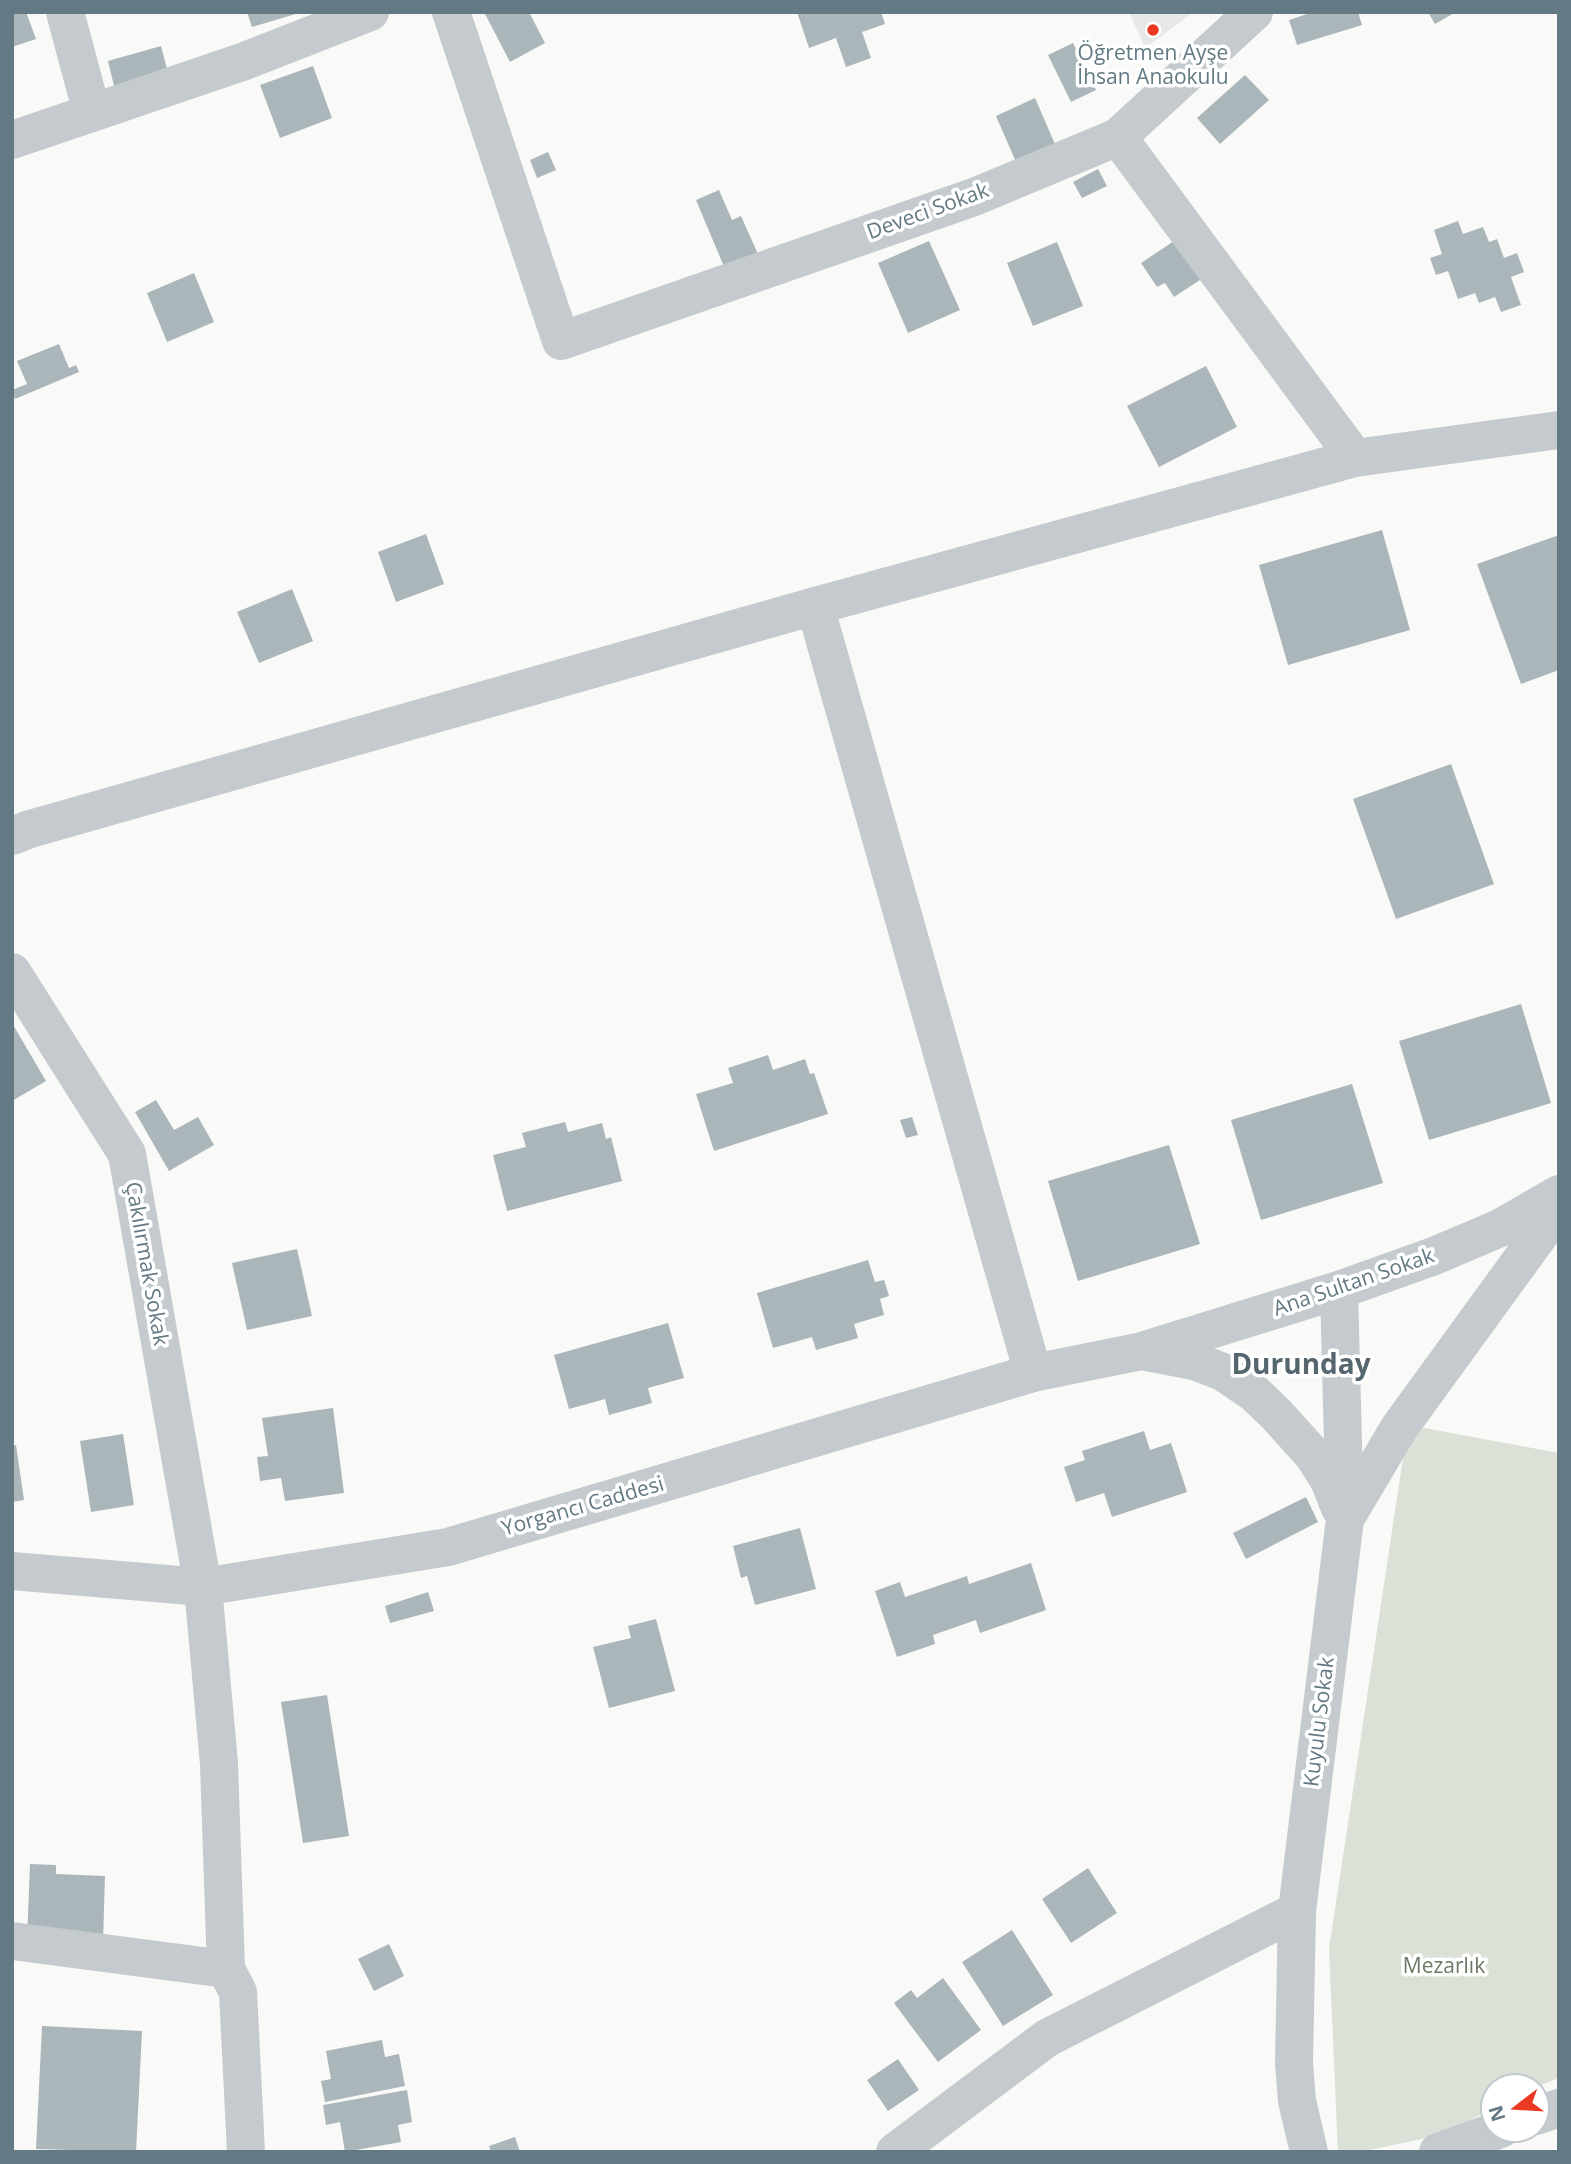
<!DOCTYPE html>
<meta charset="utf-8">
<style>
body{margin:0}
#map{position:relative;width:1571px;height:2164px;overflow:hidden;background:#f9f9f7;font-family:"Open Sans",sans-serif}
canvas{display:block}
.frame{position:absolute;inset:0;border:14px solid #637983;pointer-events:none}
.north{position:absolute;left:1480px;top:2073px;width:70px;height:70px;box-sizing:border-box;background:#fff;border:2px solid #c1c9cd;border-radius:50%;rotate:253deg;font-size:19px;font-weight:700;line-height:28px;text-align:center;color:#637983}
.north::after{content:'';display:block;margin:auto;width:24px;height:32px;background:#ec3924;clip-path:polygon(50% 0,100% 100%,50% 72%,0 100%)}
</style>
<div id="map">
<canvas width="1571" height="2164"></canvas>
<div class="frame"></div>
<div class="north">N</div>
</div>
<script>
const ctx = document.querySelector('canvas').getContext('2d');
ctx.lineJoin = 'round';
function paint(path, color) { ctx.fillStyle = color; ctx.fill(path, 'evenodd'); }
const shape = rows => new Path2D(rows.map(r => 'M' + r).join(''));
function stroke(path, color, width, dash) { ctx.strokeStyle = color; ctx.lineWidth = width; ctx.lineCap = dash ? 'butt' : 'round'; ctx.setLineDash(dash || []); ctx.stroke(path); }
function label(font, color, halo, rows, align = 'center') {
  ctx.font = font + ' "Open Sans",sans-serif'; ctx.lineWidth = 7; ctx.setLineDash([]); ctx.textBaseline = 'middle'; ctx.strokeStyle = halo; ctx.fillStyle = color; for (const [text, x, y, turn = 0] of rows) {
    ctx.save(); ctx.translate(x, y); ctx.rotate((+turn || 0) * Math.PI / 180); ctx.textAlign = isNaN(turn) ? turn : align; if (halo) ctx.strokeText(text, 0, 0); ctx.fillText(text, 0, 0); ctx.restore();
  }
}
const built = shape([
 [1129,12,1194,12,1145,48]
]);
const green = shape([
 [1408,1425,1559,1453,1559,2078,1536,2087,1494,2087,1494,2108,1440,2135,1361,2152,1338,2152,1329,1949]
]);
const building = shape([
 [12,12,26,12,36,39,12,47],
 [247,12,299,12,299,13,252,27],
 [484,12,529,12,545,43,510,62],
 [797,12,881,12,885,24,862,32,871,58,846,67,836,38,809,48],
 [1313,12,1358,12,1362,25,1297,45,1289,20],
 [1428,12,1456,12,1435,24],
 [1073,43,1096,90,1071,102,1048,55],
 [161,46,170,80,116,94,108,61],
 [313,66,332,118,280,138,260,85],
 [1245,75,1269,100,1220,144,1197,118],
 [1035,98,1055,144,1016,162,996,116],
 [548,152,556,170,537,178,530,160],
 [1098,169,1107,186,1082,198,1073,182],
 [719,190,732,220,741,216,758,254,725,269,696,200],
 [1458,221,1463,234,1483,227,1489,242,1497,239,1504,258,1517,253,1524,272,1511,277,1521,305,1501,312,1495,297,1479,303,1475,293,1458,299,1448,271,1436,275,1430,258,1442,254,1434,230],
 [1177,239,1203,278,1174,297,1165,283,1157,287,1141,263],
 [929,241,960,310,908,333,878,263],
 [1057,242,1083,306,1033,326,1007,263],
 [194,273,214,322,167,342,147,293],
 [59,344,69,368,76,365,79,372,15,399,12,390,27,384,17,361],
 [1206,366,1237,427,1159,467,1127,406],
 [1382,530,1410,630,1288,665,1259,565],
 [426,534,444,584,396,602,378,552],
 [1559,535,1559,670,1521,684,1477,564],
 [292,589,313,641,259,663,237,612],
 [1451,764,1494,884,1396,919,1353,799],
 [1521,1004,1551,1103,1429,1140,1399,1041],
 [12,1023,46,1081,12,1101],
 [768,1055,773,1070,805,1059,810,1074,814,1073,828,1114,714,1151,696,1094,733,1083,728,1068],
 [1352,1084,1383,1183,1261,1220,1231,1120],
 [156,1100,174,1130,198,1117,214,1145,169,1171,135,1112],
 [912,1117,918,1135,906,1138,900,1120],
 [565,1122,568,1132,602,1123,606,1139,611,1137,622,1181,507,1211,493,1155,526,1147,522,1133],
 [1169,1145,1200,1244,1078,1281,1048,1181],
 [297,1249,312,1316,247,1330,232,1263],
 [868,1260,875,1282,884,1280,889,1296,880,1299,884,1315,854,1324,858,1338,816,1350,812,1337,773,1348,757,1293],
 [668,1323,684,1378,648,1388,652,1403,609,1415,605,1399,569,1409,554,1355],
 [333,1408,344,1493,285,1501,281,1478,260,1481,257,1457,268,1456,262,1418],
 [1144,1431,1150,1450,1171,1443,1187,1492,1112,1517,1104,1493,1076,1502,1064,1467,1085,1460,1082,1451],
 [123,1434,134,1505,91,1512,80,1441],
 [16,1445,24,1500,12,1502,12,1446],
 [1306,1497,1318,1522,1246,1559,1233,1533],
 [800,1528,816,1589,755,1605,747,1576,741,1578,733,1546],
 [1031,1563,1046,1610,980,1633,976,1620,933,1635,935,1644,897,1657,875,1591,900,1582,905,1597,967,1576,969,1584],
 [428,1592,434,1611,390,1623,385,1606],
 [656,1619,675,1691,609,1708,593,1647,631,1638,628,1626],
 [327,1695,349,1836,303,1843,281,1702],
 [30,1864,56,1865,56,1874,105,1876,103,1943,27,1940],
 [1088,1868,1117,1913,1071,1943,1042,1899],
 [1012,1930,1053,1995,1003,2026,962,1962],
 [389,1944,404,1976,374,1991,358,1959],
 [943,1978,981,2030,938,2062,894,2003,911,1990,917,1998],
 [42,2026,142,2031,136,2152,36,2149],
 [382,2040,385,2057,399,2054,405,2086,325,2102,321,2081,331,2079,326,2051],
 [898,2059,919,2090,888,2111,867,2080],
 [407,2090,412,2122,398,2125,401,2142,345,2152,340,2122,326,2125,323,2105],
 [515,2137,520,2152,491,2152,489,2146]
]);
const minor = shape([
 [65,12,92,113],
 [451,12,561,341,974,197,1118,137,1254,12],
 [1118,137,1355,458,1559,430],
 [12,140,242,62,370,12],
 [12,836,30,829,815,606],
 [12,972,127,1154,203,1587,219,1764,226,1969],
 [1147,1352,1194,1361,1223,1372,1254,1393,1276,1414,1313,1455,1329,1480,1340,1508],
 [1033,1373,815,606,1355,458],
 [1345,1519,1399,1428,1559,1208],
 [12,1571,203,1587,448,1547,1033,1373,1142,1351,1339,1290,1434,1256,1500,1228,1559,1194],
 [12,1941,226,1969,238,1992,246,2152],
 [1536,2116,1559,2108],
 [895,2152,1047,2038,1297,1911],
 [1309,2152,1297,2101,1294,2063,1297,1911,1345,1519,1339,1290],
 [1438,2152,1501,2129]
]);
const markers = [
 [1153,30,7,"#ec3924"]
];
const poiNames = [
 ["Öğretmen Ayşe",1153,54],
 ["İhsan Anaokulu",1153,78]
];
const streetNames = [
 ["Deveci Sokak",928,212,-20],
 ["Çakılırmak Sokak",146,1264,80],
 ["Ana Sultan Sokak",1354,1283,-19],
 ["Yorgancı Caddesi",583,1507,-16],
 ["Kuyulu Sokak",1320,1722,-83]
];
const parkNames = [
 ["Mezarlık",1444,1967]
];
const districtNames = [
 ["Durunday",1301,1366]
];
paint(built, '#e7e9e8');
paint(green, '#dce1d7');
paint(building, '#abb6ba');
stroke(minor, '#c4cacd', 38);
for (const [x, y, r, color] of markers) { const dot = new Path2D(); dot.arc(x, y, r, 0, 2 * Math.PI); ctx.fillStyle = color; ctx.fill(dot); stroke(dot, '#fff', 2.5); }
label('21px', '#637983', '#fff', poiNames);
label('21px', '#637983', '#fff', streetNames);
label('21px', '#697a62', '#fff', parkNames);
label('bold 28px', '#55666e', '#fff', districtNames);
</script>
